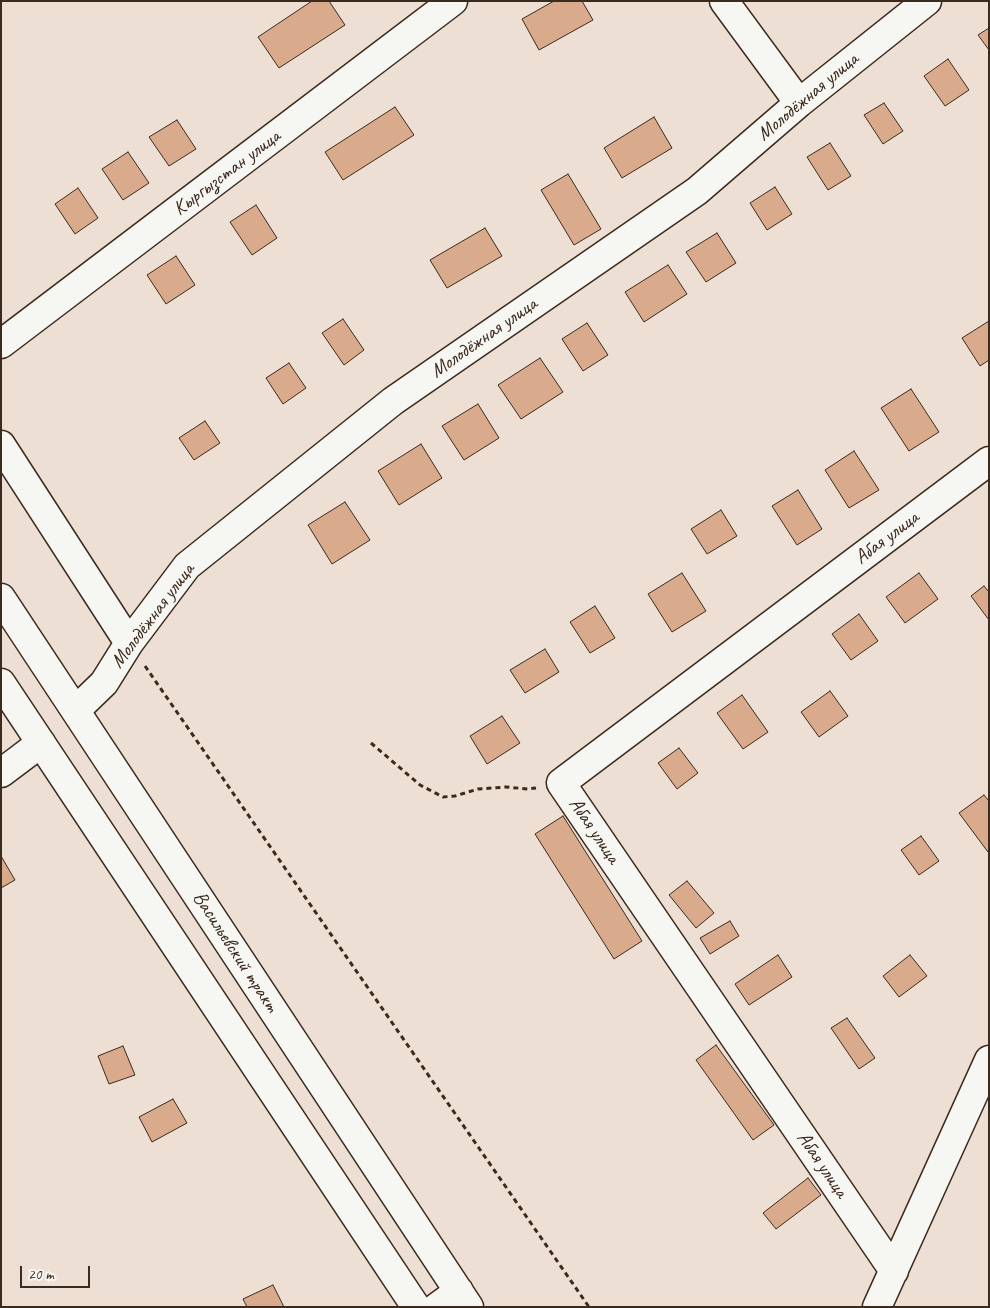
<!DOCTYPE html>
<meta charset="utf-8">
<style>
body{margin:0}
#map{position:relative;width:990px;height:1308px;overflow:hidden;background:#eddfd3;font-family:Caveat,sans-serif}
canvas{display:block}
.frame{position:absolute;inset:0;border:2px solid #3b2a1e;pointer-events:none}
.scale{position:absolute;left:20px;top:1266px;width:70px;height:22px;box-sizing:border-box;border:2px solid #3b2a1e;border-top:0;padding-left:6px;font-size:15px;line-height:18px;white-space:nowrap;color:#3b2a1e;-webkit-text-stroke:4px #f6f6f2;paint-order:stroke}
</style>
<div id="map">
<canvas width="990" height="1308"></canvas>
<div class="frame"></div>
<div class="scale">20 m</div>
</div>
<script>
const ctx = document.querySelector('canvas').getContext('2d');
ctx.lineJoin = 'round';
function paint(path, color) { ctx.fillStyle = color; ctx.fill(path, 'evenodd'); }
const shape = rows => new Path2D(rows.map(r => 'M' + r).join(''));
function stroke(path, color, width, dash) { ctx.strokeStyle = color; ctx.lineWidth = width; ctx.lineCap = dash ? 'butt' : 'round'; ctx.setLineDash(dash || []); ctx.stroke(path); }
function label(font, color, halo, rows, align = 'center') {
  ctx.font = font + ' Caveat,sans-serif'; ctx.lineWidth = 4; ctx.setLineDash([]); ctx.textBaseline = 'middle'; ctx.strokeStyle = halo; ctx.fillStyle = color; for (const [text, x, y, turn = 0] of rows) {
    ctx.save(); ctx.translate(x, y); ctx.rotate((+turn || 0) * Math.PI / 180); ctx.textAlign = isNaN(turn) ? turn : align; if (halo) ctx.strokeText(text, 0, 0); ctx.fillText(text, 0, 0); ctx.restore();
  }
}
const building = shape([
 [312,1,329,1,345,25,279,68,258,37,312,1],
 [554,1,582,1,593,20,539,50,522,19,554,1],
 [989,28,989,50,978,35,989,28],
 [948,59,969,90,945,106,924,76,948,59],
 [884,103,903,131,883,144,864,115,884,103],
 [395,107,414,135,343,180,325,152,395,107],
 [654,117,672,148,622,178,604,148,654,117],
 [177,120,196,149,169,166,149,137,177,120],
 [830,143,851,176,828,190,807,157,830,143],
 [128,152,149,183,123,200,102,169,128,152],
 [568,174,601,229,574,245,541,190,568,174],
 [775,187,792,214,767,230,750,203,775,187],
 [78,188,98,218,75,234,55,204,78,188],
 [256,205,277,238,252,255,230,222,256,205],
 [485,228,502,256,447,288,430,260,485,228],
 [717,233,736,263,706,282,686,252,717,233],
 [176,256,195,285,166,304,147,275,176,256],
 [668,265,687,294,644,322,625,292,668,265],
 [343,319,364,350,344,365,322,333,343,319],
 [989,321,989,360,980,366,962,338,989,321],
 [587,323,608,355,583,371,562,339,587,323],
 [540,358,563,392,521,419,498,385,540,358],
 [289,363,306,388,283,404,266,378,289,363],
 [911,389,939,432,909,451,881,408,911,389],
 [478,404,499,438,464,460,442,426,478,404],
 [205,421,220,443,194,460,179,438,205,421],
 [421,444,442,478,399,505,378,471,421,444],
 [854,451,879,490,849,508,825,470,854,451],
 [798,490,822,529,797,545,772,506,798,490],
 [345,502,370,540,332,564,308,525,345,502],
 [721,510,737,536,707,554,691,529,721,510],
 [682,573,706,611,672,632,648,594,682,573],
 [919,573,938,599,905,623,886,597,919,573],
 [984,586,989,592,989,620,971,596,984,586],
 [595,606,615,638,590,653,570,622,595,606],
 [859,614,878,641,851,660,832,634,859,614],
 [545,649,559,672,525,693,510,670,545,649],
 [830,691,848,716,819,737,801,712,830,691],
 [742,695,768,732,743,749,717,713,742,695],
 [502,716,520,743,487,764,470,736,502,716],
 [679,748,698,773,677,789,658,763,679,748],
 [984,795,989,801,989,852,988,852,959,813,984,795],
 [563,816,642,941,614,959,535,834,563,816],
 [921,836,939,861,919,875,901,850,921,836],
 [1,856,15,880,1,888,1,856],
 [687,881,714,913,696,928,669,895,687,881],
 [730,921,739,936,710,954,700,938,730,921],
 [778,955,792,977,749,1005,735,984,778,955],
 [910,955,927,976,899,997,883,976,910,955],
 [847,1018,875,1058,859,1069,831,1028,847,1018],
 [716,1045,774,1125,753,1140,696,1060,716,1045],
 [123,1046,135,1075,109,1084,98,1056,123,1046],
 [173,1099,187,1123,152,1142,139,1117,173,1099],
 [808,1178,821,1195,776,1229,763,1213,808,1178],
 [273,1285,284,1307,247,1307,243,1299,273,1285]
]);
const path = shape([
 [145,666,589,1307],
 [371,743,420,785,443,797,455,796,478,789,506,787,528,789,536,788]
]);
const minor = shape([
 [724,1,799,103],
 [1,344,453,1],
 [1,445,129,643],
 [76,710,104,683,129,643,187,566,393,401,697,191,799,103,927,1],
 [1,773,41,743],
 [894,1271,561,783,989,461],
 [877,1307,989,1060]
]);
const major = shape([
 [1,598,469,1307],
 [1,683,416,1307],
 [437,1307,459,1291]
]);
const streetNames = [
 ["Молодёжная улица",808,97,-40],
 ["Кыргызстан улица",227,173,-37],
 ["Молодёжная улица",484,338,-35],
 ["Абая улица",887,538,-37],
 ["Молодёжная улица",153,616,-53],
 ["Абая улица",594,831,56],
 ["Васильевский тракт",235,952,57],
 ["Абая улица",822,1165,56]
];
paint(building, '#d9aa8b');
stroke(building, '#3b2a1e', 1);
stroke(minor, '#3b2a1e', 31);
stroke(major, '#3b2a1e', 31);
stroke(path, '#3b2a1e', 3, [5, 4]);
stroke(minor, '#f6f6f2', 28);
stroke(major, '#f6f6f2', 28);
label('20px', '#3b2a1e', '#f6f6f2', streetNames);
</script>
